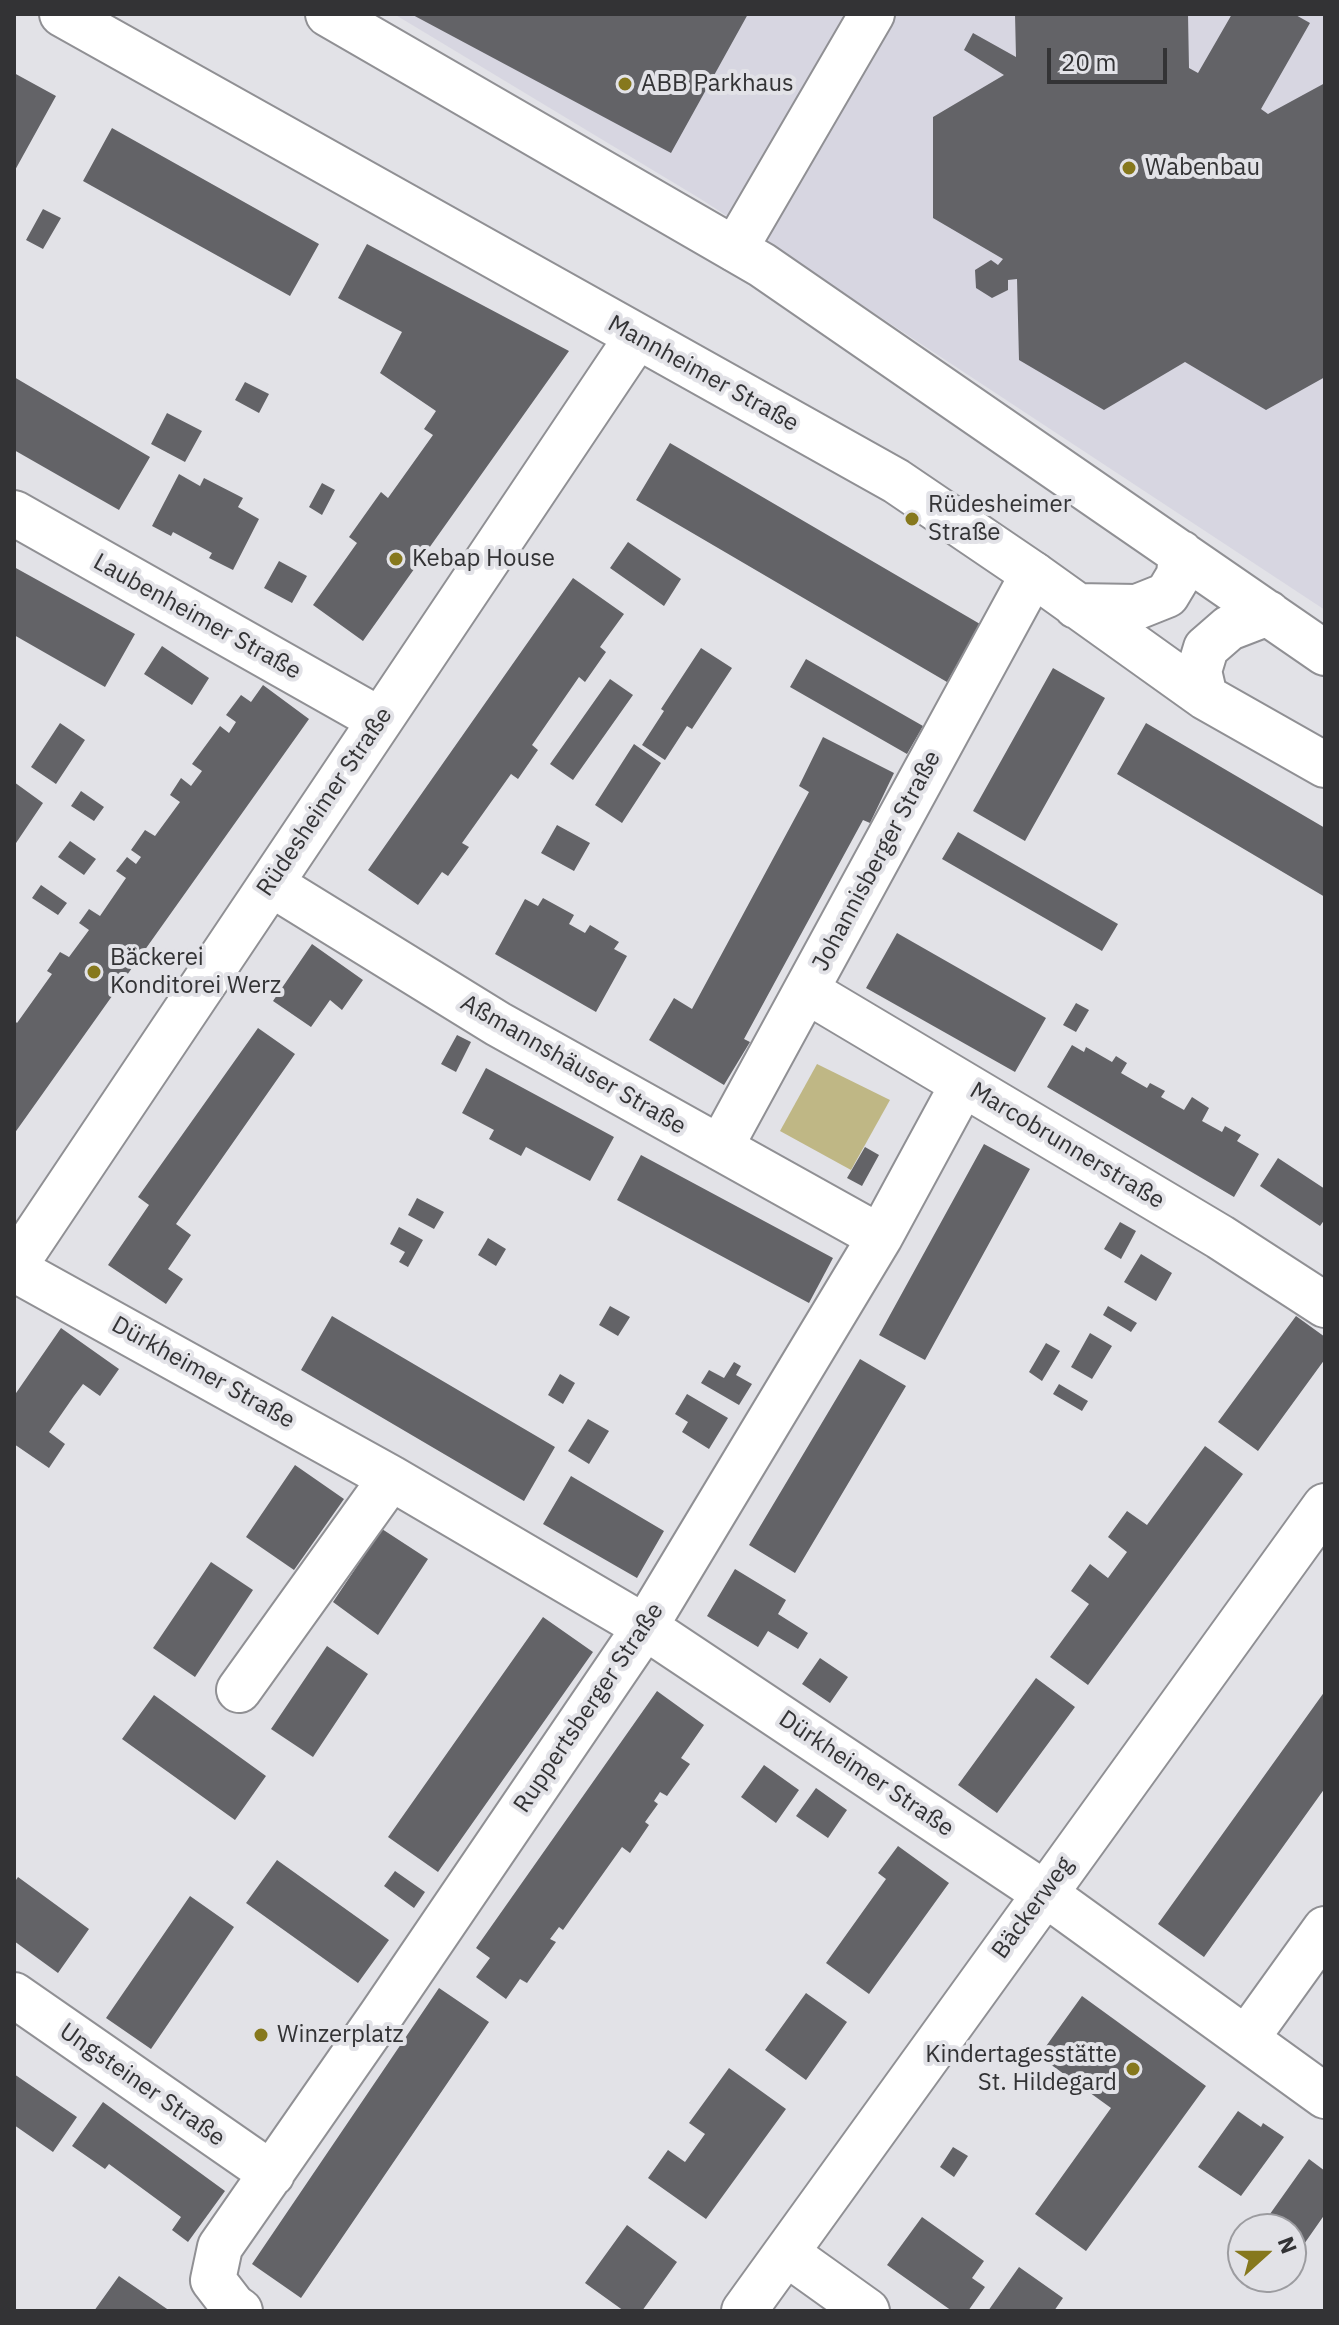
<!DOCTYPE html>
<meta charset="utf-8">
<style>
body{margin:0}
#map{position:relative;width:1339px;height:2325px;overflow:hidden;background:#e2e2e7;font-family:"IBM Plex Sans",sans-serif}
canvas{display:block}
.frame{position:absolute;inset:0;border:16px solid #333335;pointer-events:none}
.north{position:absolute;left:1227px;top:2213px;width:80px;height:80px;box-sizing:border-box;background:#e2e2e7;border:2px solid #9c9ca0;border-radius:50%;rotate:69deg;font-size:22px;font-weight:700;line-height:32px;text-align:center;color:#333335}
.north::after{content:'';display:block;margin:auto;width:28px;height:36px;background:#86781d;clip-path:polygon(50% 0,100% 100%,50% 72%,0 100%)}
.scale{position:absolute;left:1047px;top:48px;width:120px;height:36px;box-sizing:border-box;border:4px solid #333335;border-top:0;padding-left:10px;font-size:24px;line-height:28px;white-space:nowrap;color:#333335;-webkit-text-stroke:6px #e2e2e7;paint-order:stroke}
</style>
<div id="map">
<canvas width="1339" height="2325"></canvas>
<div class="frame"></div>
<div class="north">N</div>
<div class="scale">20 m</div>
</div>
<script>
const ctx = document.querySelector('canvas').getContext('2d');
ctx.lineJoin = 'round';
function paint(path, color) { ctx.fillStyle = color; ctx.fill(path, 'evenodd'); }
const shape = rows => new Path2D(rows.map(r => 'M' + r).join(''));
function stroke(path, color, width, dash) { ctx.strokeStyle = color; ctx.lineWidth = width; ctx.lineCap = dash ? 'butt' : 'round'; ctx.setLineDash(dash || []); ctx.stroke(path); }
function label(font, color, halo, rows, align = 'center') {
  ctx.font = font + ' "IBM Plex Sans",sans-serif'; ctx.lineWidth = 8; ctx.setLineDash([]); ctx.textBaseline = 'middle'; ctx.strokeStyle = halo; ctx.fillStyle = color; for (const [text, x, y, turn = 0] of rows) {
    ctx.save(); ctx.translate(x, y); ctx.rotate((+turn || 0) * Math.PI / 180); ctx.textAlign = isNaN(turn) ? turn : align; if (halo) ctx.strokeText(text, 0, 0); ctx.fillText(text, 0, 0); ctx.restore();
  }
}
const built = shape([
 [394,14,1325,14,1325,610,704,201]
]);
const green = shape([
 [817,1064,890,1100,851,1170,780,1131]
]);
const building = shape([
 [411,14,748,14,671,153],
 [1015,14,1188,14,1189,68,1198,73,1232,14,1294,14,1310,23,1261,109,1268,114,1325,83,1325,377,1266,410,1185,362,1104,410,1019,360,1017,279,1008,280,1008,290,992,298,976,288,975,270,991,260,998,265,1003,259,933,218,933,117,1004,75,964,50,973,33,1016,57],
 [14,73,56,96,14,172],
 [112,128,319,244,290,296,83,181],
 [43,209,61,218,43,249,26,240],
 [367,244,569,351,363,641,313,605,357,543,349,537,381,492,388,498,433,435,424,429,436,411,380,373,402,332,338,298],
 [14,377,150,457,119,510,14,450],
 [245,382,269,394,259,413,235,400],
 [167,413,202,431,185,462,151,444],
 [670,443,980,624,947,682,636,500],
 [179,474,200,486,204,478,243,498,238,507,259,519,233,570,209,558,212,553,173,532,171,536,152,526],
 [322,483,335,490,322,515,309,507],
 [628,542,681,579,664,606,610,568],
 [279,561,307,576,292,603,264,588],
 [14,567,135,634,105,687,14,635],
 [573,578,624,614,600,647,606,652,585,682,579,677,532,745,538,750,518,779,511,774,462,843,469,847,448,876,442,872,418,905,368,870],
 [162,646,209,678,192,705,144,674],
 [701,648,732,668,692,729,687,726,665,760,642,745,664,711,661,709],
 [806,659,923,726,907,754,790,687],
 [1053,668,1105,698,1025,841,973,811],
 [610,679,633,695,573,780,550,764],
 [263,685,309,719,14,1134,14,1020,17,1023,52,974,47,971,60,952,69,957,89,930,79,923,89,909,100,916,126,878,116,871,127,857,136,864,141,857,131,850,145,830,155,836,180,802,170,795,181,778,191,786,202,771,192,764,220,726,229,733,236,722,226,715,241,695,251,702],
 [60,723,85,740,56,784,31,767],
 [1146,723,1325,828,1325,897,1117,774],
 [823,737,894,773,870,823,863,820,744,1039,750,1042,724,1085,649,1040,674,998,692,1009,809,792,799,786],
 [634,744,661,763,622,823,595,805],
 [14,782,43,803,14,846],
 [81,791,104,807,94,821,71,806],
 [557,825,590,843,574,871,541,853],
 [958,832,1118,924,1102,951,942,859],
 [70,841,96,859,84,875,58,857],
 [41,885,67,903,58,915,32,898],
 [543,898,574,915,569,924,585,933,590,925,619,942,614,949,627,956,596,1012,495,954,525,899,538,906],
 [897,933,1046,1018,1015,1072,866,988],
 [312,944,363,980,342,1010,330,1000,311,1027,273,1001],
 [1076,1003,1089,1010,1076,1032,1063,1025],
 [258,1028,295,1054,176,1224,191,1235,168,1269,183,1279,166,1304,108,1265,149,1205,138,1197],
 [457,1035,471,1042,456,1072,441,1064],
 [1072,1045,1084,1052,1086,1047,1112,1062,1116,1056,1127,1063,1121,1073,1147,1088,1150,1083,1165,1091,1161,1097,1184,1110,1192,1097,1209,1108,1202,1121,1222,1132,1225,1126,1241,1135,1237,1141,1259,1154,1234,1197,1047,1087],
 [486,1068,614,1137,590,1181,526,1147,521,1156,489,1139,494,1130,462,1113],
 [984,1144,1030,1169,925,1360,879,1335],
 [865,1147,879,1155,862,1186,847,1178],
 [641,1155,833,1258,809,1303,617,1200],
 [1278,1158,1325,1189,1325,1219,1320,1226,1260,1186],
 [417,1198,444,1212,434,1229,408,1215],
 [1120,1222,1136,1231,1121,1259,1104,1249],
 [399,1227,423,1240,408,1267,399,1262,405,1252,390,1244],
 [488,1238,506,1249,496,1266,478,1255],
 [1141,1254,1172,1273,1156,1301,1124,1282],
 [610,1306,630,1317,618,1336,599,1325],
 [1108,1306,1137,1323,1131,1332,1103,1315],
 [332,1316,555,1447,524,1501,301,1370],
 [1296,1316,1325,1337,1325,1359,1258,1451,1218,1422],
 [61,1328,119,1369,100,1396,83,1384,74,1396,49,1432,65,1444,49,1468,14,1444,14,1396],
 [1090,1333,1112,1346,1092,1379,1071,1367],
 [1046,1343,1060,1351,1042,1381,1029,1372],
 [860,1359,906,1386,795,1573,749,1545],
 [734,1362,741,1366,736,1375,752,1384,739,1405,701,1383,709,1370,724,1378],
 [560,1374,575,1383,563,1404,548,1395],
 [1059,1384,1088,1401,1082,1411,1053,1394],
 [687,1394,728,1418,709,1449,682,1432,688,1422,675,1414],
 [588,1419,609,1431,589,1464,568,1451],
 [1205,1446,1243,1474,1088,1685,1050,1657,1089,1604,1071,1591,1090,1564,1108,1578,1127,1552,1108,1537,1127,1511,1147,1525],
 [295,1465,344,1499,294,1570,246,1537],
 [571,1476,664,1531,637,1578,543,1524],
 [382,1529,428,1559,378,1635,333,1602],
 [211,1562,253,1590,195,1677,153,1648],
 [735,1569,786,1600,778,1614,808,1633,798,1649,768,1631,758,1647,707,1616],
 [543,1617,593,1652,438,1872,388,1837],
 [327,1646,368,1674,313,1757,271,1729],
 [820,1658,848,1677,830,1703,802,1684],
 [1036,1678,1075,1707,997,1813,958,1785],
 [657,1691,704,1725,681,1758,690,1764,667,1796,660,1792,654,1801,658,1804,645,1822,649,1825,630,1853,622,1847,563,1930,559,1927,550,1939,556,1942,527,1983,520,1979,506,1999,476,1977,490,1958,476,1948],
 [1325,1691,1325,1788,1204,1957,1158,1924],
 [154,1695,266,1776,235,1820,122,1739],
 [764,1765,799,1790,776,1823,741,1797],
 [816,1788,847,1810,828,1838,796,1816],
 [898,1846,949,1883,869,1994,826,1963,886,1879,878,1873],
 [277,1860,389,1940,358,1983,246,1903],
 [395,1871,425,1892,414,1908,384,1886],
 [18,1877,89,1929,58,1973,14,1941,14,1883],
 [190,1896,234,1927,151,2049,106,2018],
 [439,1988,489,2022,301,2298,252,2264],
 [806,1993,847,2022,806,2080,765,2050],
 [1082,1996,1206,2086,1086,2251,1035,2214,1111,2108,1039,2056],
 [729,2068,786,2109,706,2219,648,2178,668,2150,685,2162,705,2134,689,2123],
 [14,2074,77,2117,53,2152,14,2125],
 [103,2102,225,2191,188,2242,172,2230,181,2217,109,2164,105,2169,72,2146],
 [1238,2111,1261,2127,1263,2123,1284,2137,1241,2196,1198,2167],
 [953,2147,968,2156,954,2177,940,2167],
 [1309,2159,1325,2171,1325,2214,1302,2247,1291,2239,1291,2229,1277,2229,1265,2221],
 [922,2217,984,2261,972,2278,985,2287,968,2311,952,2311,887,2265],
 [627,2225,677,2262,642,2311,624,2311,585,2283],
 [1019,2267,1063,2298,1054,2311,988,2311],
 [119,2276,170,2311,94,2311]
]);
const minor = shape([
 [735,249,872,14],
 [14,513,380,720],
 [271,884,498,1024,880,1237],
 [807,991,1220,1237,1325,1305],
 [720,1148,1033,574],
 [14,1267,637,337],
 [14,1269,391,1478,645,1627,1044,1893,1325,2096],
 [239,1690,391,1478],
 [14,1995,272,2174],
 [1246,2039,1325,1929],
 [786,2253,867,2311],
 [240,2311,233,2306,213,2280,220,2247,382,2014,645,1627,880,1237,963,1084],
 [744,2311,1325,1506]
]);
const major = shape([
 [62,14,896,481,1033,574,1205,697,1325,765],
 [328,14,762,265,1325,653],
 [1076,606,1137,607,1167,595,1179,575,1181,553],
 [1205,697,1199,671,1206,648,1229,628,1268,613]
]);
const markers = [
 [625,84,8,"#86781d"],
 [1129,168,8,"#86781d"],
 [912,519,8,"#86781d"],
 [396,559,8,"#86781d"],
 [94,972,8,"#86781d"],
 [261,2035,8,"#86781d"],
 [1133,2069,8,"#86781d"]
];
const poiNames = [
 ["ABB Parkhaus",641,84],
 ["Wabenbau",1145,168],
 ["Rüdesheimer",928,505],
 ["Straße",928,533],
 ["Kebap House",412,559],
 ["Bäckerei",110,958],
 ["Konditorei Werz",110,986],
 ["Winzerplatz",277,2035],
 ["Kindertagesstätte",1117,2055,"right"],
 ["St. Hildegard",1117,2083,"right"]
];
const streetNames = [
 ["Mannheimer Straße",703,374,29],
 ["Laubenheimer Straße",197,617,29],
 ["Rüdesheimer Straße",325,802,-56],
 ["Johannisberger Straße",877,861,-62],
 ["Aßmannshäuser Straße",573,1065,30],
 ["Marcobrunnerstraße",1067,1146,31],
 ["Dürkheimer Straße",203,1373,29],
 ["Ruppertsberger Straße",589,1708,-56],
 ["Dürkheimer Straße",866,1774,34],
 ["Bäckerweg",1033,1908,-54],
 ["Ungsteiner Straße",142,2085,35]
];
paint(built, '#d7d6e1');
paint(green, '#bfb785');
paint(building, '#636367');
stroke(minor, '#909094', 48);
stroke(major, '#909094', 48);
stroke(minor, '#fff', 44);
stroke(major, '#fff', 44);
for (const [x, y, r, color] of markers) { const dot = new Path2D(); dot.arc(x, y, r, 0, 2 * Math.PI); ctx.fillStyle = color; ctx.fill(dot); stroke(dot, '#e2e2e7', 3); }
label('24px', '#333335', '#e2e2e7', poiNames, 'left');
label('24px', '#333335', '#e2e2e7', streetNames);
</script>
